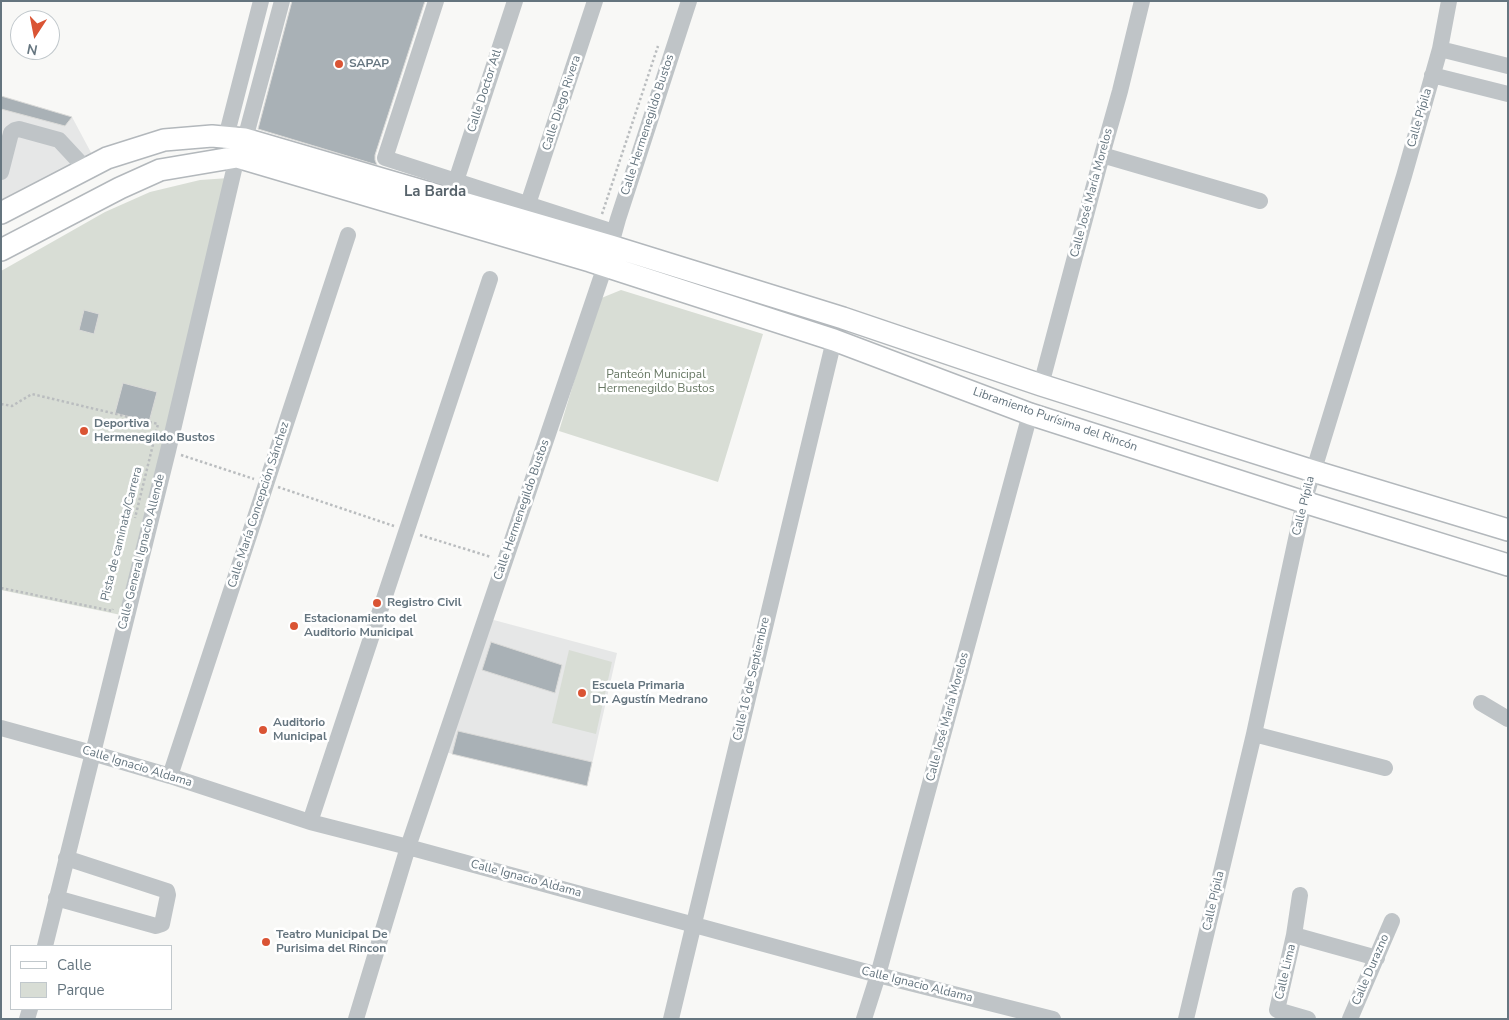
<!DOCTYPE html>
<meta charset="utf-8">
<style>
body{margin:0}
#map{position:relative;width:1509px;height:1020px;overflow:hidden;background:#f8f8f6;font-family:"Nunito Sans",sans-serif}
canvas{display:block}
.frame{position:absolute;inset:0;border:2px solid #65757f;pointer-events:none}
.legend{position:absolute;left:10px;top:945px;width:162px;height:65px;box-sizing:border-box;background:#fff;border:1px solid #c1c8cc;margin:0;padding:6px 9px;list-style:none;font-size:15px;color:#65757f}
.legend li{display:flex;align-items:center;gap:10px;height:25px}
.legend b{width:25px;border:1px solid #c1c8cc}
.north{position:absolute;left:10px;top:10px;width:50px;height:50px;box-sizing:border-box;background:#fff;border:1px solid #c1c8cc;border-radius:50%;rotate:191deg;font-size:14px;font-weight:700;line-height:20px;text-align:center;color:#65757f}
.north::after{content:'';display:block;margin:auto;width:18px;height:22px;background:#da5434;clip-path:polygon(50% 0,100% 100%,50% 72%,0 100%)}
</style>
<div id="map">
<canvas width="1509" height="1020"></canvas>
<div class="frame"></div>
<ul class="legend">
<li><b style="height:6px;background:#fff"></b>Calle</li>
<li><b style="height:14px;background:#d8ddd5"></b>Parque</li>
</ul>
<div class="north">N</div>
</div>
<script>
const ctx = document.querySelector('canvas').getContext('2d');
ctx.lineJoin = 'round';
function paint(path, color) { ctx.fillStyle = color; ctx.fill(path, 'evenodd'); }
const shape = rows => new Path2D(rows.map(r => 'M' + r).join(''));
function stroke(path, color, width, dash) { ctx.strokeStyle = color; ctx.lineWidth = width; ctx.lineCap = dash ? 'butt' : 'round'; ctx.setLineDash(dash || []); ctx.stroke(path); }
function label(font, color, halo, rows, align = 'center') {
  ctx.font = font + ' "Nunito Sans",sans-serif'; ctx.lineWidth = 5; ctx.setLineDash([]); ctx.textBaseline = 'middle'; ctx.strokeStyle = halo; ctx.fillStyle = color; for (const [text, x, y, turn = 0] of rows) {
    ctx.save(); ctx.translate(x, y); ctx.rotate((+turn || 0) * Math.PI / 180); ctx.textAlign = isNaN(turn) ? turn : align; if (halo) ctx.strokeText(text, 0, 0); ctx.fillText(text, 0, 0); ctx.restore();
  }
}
const built = shape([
 [1,96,72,117,95,160,1,206],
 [490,619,617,653,587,786,445,752]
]);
const green = shape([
 [229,178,121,615,1,590,1,271,105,212,150,192,200,180],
 [621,290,763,334,718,482,559,431,599,299],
 [569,650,612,662,596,734,552,723]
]);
const building = shape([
 [292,1,425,1,375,155,375,160,377,165,258,129,292,1],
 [1,96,72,117,65,126,1,109,1,96],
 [84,310,99,314,94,334,79,330,84,310],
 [123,383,157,392,149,422,115,413,123,383],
 [491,642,562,665,555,693,482,670,491,642],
 [458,731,592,762,587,786,452,754,458,731]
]);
const path = shape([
 [602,214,658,46],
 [1,404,12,406,32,394,158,424,135,518],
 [181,455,254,479],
 [278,487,394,526],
 [420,535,491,557],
 [1,588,112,611,113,609]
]);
const minor = shape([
 [436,1,385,158,614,232],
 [1440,49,1508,66],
 [1432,75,1508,94],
 [231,146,226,137,261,1],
 [1102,155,1260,201],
 [1,172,11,133,15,130,19,129,59,140,86,169],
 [456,181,515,1],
 [528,204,595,1],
 [1041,385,1102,155,1120,91,1142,1],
 [1481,703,1508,719],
 [1,728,92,753,170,776,310,822,408,847,878,975,1053,1019],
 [1254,734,1385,768],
 [170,776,348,235],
 [310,822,490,279],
 [1300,895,1294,935,1277,1010,1308,1019],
 [56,898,156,926,162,924,168,895,167,891,66,858],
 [1294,935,1377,958],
 [45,946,168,451,237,157,245,139,282,1],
 [27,1019,30,1009],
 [356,1019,408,847,605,266,618,219,689,1],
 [671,1019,834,340],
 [864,1019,878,975,1030,414],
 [1186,1019,1254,734,1304,502,1404,176,1440,49,1449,1],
 [1350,1019,1392,921]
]);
const major = shape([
 [1,213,107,158,164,140,212,136,245,139,611,246,843,318,1041,385,1313,471,1508,530],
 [1,250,120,188,160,170,237,157,590,261,834,340,1030,414,1304,502,1508,565]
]);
const markers = [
 [339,64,5,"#da5434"],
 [84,431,5,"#da5434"],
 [377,603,5,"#da5434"],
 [294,626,5,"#da5434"],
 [582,693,5,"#da5434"],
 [263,730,5,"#da5434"],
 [266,942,5,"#da5434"]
];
const poiNames = [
 ["SAPAP",349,64],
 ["Deportiva",94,424],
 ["Hermenegildo Bustos",94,438],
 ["Registro Civil",387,603],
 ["Estacionamiento del",304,619],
 ["Auditorio Municipal",304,633],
 ["Escuela Primaria",592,686],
 ["Dr. Agustín Medrano",592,700],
 ["Auditorio",273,723],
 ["Municipal",273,737],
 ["Teatro Municipal De",276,935],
 ["Purisima del Rincon",276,949]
];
const streetNames = [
 ["Calle Doctor Atl",485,91,-72],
 ["Calle Diego Rivera",562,103,-72],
 ["Calle Pípila",1420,118,-74],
 ["Calle Hermenegildo Bustos",648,125,-72],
 ["Calle José María Morelos",1092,193,-75],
 ["Libramiento Purísima del Rincón",1055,420,19],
 ["Calle María Concepción Sánchez",259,505,-72],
 ["Calle Pípila",1304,506,-76],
 ["Calle Hermenegildo Bustos",522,510,-71],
 ["Pista de caminata/Carrera",122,534,-76],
 ["Calle General Ignacio Allende",142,552,-76],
 ["Calle 16 de Septiembre",752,679,-77],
 ["Calle José María Morelos",948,717,-75],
 ["Calle Ignacio Aldama",137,767,17],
 ["Calle Ignacio Aldama",526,879,15],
 ["Calle Pípila",1214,901,-77],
 ["Calle Durazno",1371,970,-67],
 ["Calle Lima",1286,972,-77],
 ["Calle Ignacio Aldama",917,985,14]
];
const parkNames = [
 ["Panteón Municipal",656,375],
 ["Hermenegildo Bustos",656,389]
];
const quarterNames = [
 ["La Barda",435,192]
];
paint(built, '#e6e7e7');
paint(green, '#d8ddd5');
paint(building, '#a9b1b6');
stroke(building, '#dadad8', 1);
stroke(major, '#b3b8bc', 24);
stroke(path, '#babdbf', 2.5, [2.5, 2.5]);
stroke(minor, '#bfc4c7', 16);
stroke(major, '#fff', 21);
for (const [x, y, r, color] of markers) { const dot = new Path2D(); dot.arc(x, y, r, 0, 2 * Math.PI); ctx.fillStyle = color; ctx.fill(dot); stroke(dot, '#fff', 2); }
label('bold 12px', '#65757f', '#fff', poiNames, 'left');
label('12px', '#65757f', '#fff', streetNames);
label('12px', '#687864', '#fff', parkNames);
label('bold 15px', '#57636b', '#fff', quarterNames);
</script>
